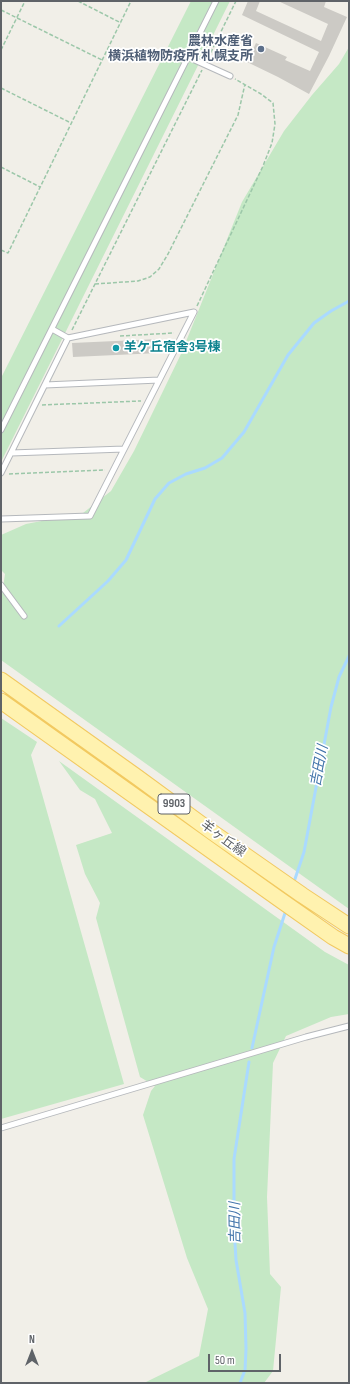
<!DOCTYPE html>
<meta charset="utf-8">
<style>
body{margin:0}
#map{position:relative;width:350px;height:1384px;overflow:hidden;background:#f1efe8;font-family:"Sofia Sans Condensed",sans-serif}
canvas{display:block}
.frame{position:absolute;inset:0;border:2px solid #5f6368;pointer-events:none}
.north{position:absolute;left:12px;top:1332px;width:40px;height:40px;-webkit-text-stroke:3px #fff;paint-order:stroke;rotate:0deg;font-size:11px;font-weight:700;line-height:16px;text-align:center;color:#5f6368}
.north::after{content:'';display:block;margin:auto;width:14px;height:18px;background:#5f6368;clip-path:polygon(50% 0,100% 100%,50% 72%,0 100%)}
.scale{position:absolute;left:208px;top:1354px;width:73px;height:18px;box-sizing:border-box;border:2px solid #5f6368;border-top:0;padding-left:5px;font-size:12px;line-height:14px;white-space:nowrap;color:#5f6368;-webkit-text-stroke:3px #fff;paint-order:stroke}
</style>
<div id="map">
<canvas width="350" height="1384"></canvas>
<div class="frame"></div>
<div class="north">N</div>
<div class="scale">50 m</div>
</div>
<script>
const ctx = document.querySelector('canvas').getContext('2d');
ctx.lineJoin = 'round';
function paint(path, color) { ctx.fillStyle = color; ctx.fill(path, 'evenodd'); }
const shape = rows => new Path2D(rows.map(r => 'M' + r).join(''));
function stroke(path, color, width, dash) { ctx.strokeStyle = color; ctx.lineWidth = width; ctx.lineCap = dash ? 'butt' : 'round'; ctx.setLineDash(dash || []); ctx.stroke(path); }
function label(font, color, halo, rows, align = 'center') {
  ctx.font = font + ' "Sofia Sans Condensed","Noto Sans JP",sans-serif'; ctx.lineWidth = 3.5; ctx.setLineDash([]); ctx.textBaseline = 'middle'; ctx.strokeStyle = halo; ctx.fillStyle = color; for (const [text, x, y, turn = 0] of rows) {
    ctx.save(); ctx.translate(x, y); ctx.rotate((+turn || 0) * Math.PI / 180); ctx.textAlign = isNaN(turn) ? turn : align; if (halo) ctx.strokeText(text, 0, 0); ctx.fillText(text, 0, 0); ctx.restore();
  }
}
const green = shape([
 [191,1,230,1,1,462,1,378],
 [349,47,349,909,1,660,1,601,5,574,1,570,1,535,26,524,83,513,111,491,134,451,181,354,242,202,284,131,312,95,339,64],
 [1,718,37,742,31,755,124,1084,1,1119],
 [59,761,325,952,349,965,349,1014,331,1017,286,1036,273,1063,267,1197,270,1274,281,1287,273,1371,264,1383,144,1383,199,1356,208,1309,187,1258,143,1115,151,1091,155,1086,140,1077,96,918,100,903,85,874,76,845,112,833,95,799,80,790]
]);
const stream = shape([
 [59,626,108,581,126,560,155,499,169,483,186,474,205,468,222,458,244,432,288,355,314,323,331,311,349,301],
 [295,879,304,852,331,707,339,677,349,656],
 [252,1048,274,947,286,910],
 [240,1383,245,1370,246,1349,245,1313,236,1260,234,1227,234,1159,249,1062]
]);
const building = shape([
 [248,1,260,1,256,11,321,41,328,24,278,1,326,1,324,7,347,17,329,56,309,94,278,77,247,62,256,43,287,57,285,60,310,71,319,52,242,15],
 [159,339,159,353,73,357,72,343]
]);
const path = shape([
 [78,1,121,23],
 [1,10,102,60],
 [1,50,25,1],
 [208,58,236,1],
 [1,88,71,123],
 [1,167,40,187],
 [1,250,8,253,131,1],
 [95,284,138,281,150,277,159,269,168,254,238,115,245,84],
 [197,306,263,166,272,143,275,124,273,103,261,94,235,79],
 [72,330,202,70],
 [120,336,174,333],
 [42,405,141,401],
 [9,474,105,470]
]);
const lane = shape([
 [188,57,230,76],
 [45,385,159,380],
 [1,430,216,1],
 [11,453,124,449],
 [1,473,68,338],
 [1,519,90,516,194,312,68,338,52,329],
 [1,585,24,616],
 [1,1128,306,1037,349,1026]
]);
const primary = shape([
 [1,680,137,777,212,832,302,895,349,926],
 [1,701,279,899,333,937,349,946]
]);
const markers = [
 [261,49,4,"#5c6f8a"],
 [116,348,4,"#0f9aa8"]
];
const shields = [
 [174,804,32]
];
const shieldNames = [
 ["9903",174,804]
];
const serviceNames = [
 ["農林水産省",253,42],
 ["横浜植物防疫所 札幌支所",253,57]
];
const cultureNames = [
 ["羊ケ丘宿舎3号棟",124,348]
];
const streetNames = [
 ["羊ヶ丘線",223,839,36]
];
const waterNames = [
 ["吉田川",320,766,-79],
 ["吉田川",236,1223,-91]
];
paint(green, '#c5e8c5');
stroke(stream, '#aadaff', 3);
paint(building, '#cccac5');
stroke(lane, '#b5b8bc', 7);
stroke(primary, '#f2c960', 17);
stroke(path, '#9cc7a9', 1.5, [4, 2]);
stroke(lane, '#fff', 5);
stroke(primary, '#fff2af', 15);
for (const [x, y, r, color] of markers) { const dot = new Path2D(); dot.arc(x, y, r, 0, 2 * Math.PI); ctx.fillStyle = color; ctx.fill(dot); stroke(dot, '#fff', 1.5); }
for (const [x, y, w] of shields) { const box = new Path2D(); box.roundRect(x - w / 2, y - 10, w, 20, 3); ctx.fillStyle = '#fff'; ctx.fill(box); stroke(box, '#5f6368', 1); }
label('bold 12px', '#5f6368', null, shieldNames);
label('bold 13px', '#4e5e75', '#fff', serviceNames, 'right');
label('bold 13px', '#0d838f', '#fff', cultureNames, 'left');
label('13px', '#5f6368', '#fff', streetNames);
label('italic 14px', '#4174aa', '#fff', waterNames);
</script>
